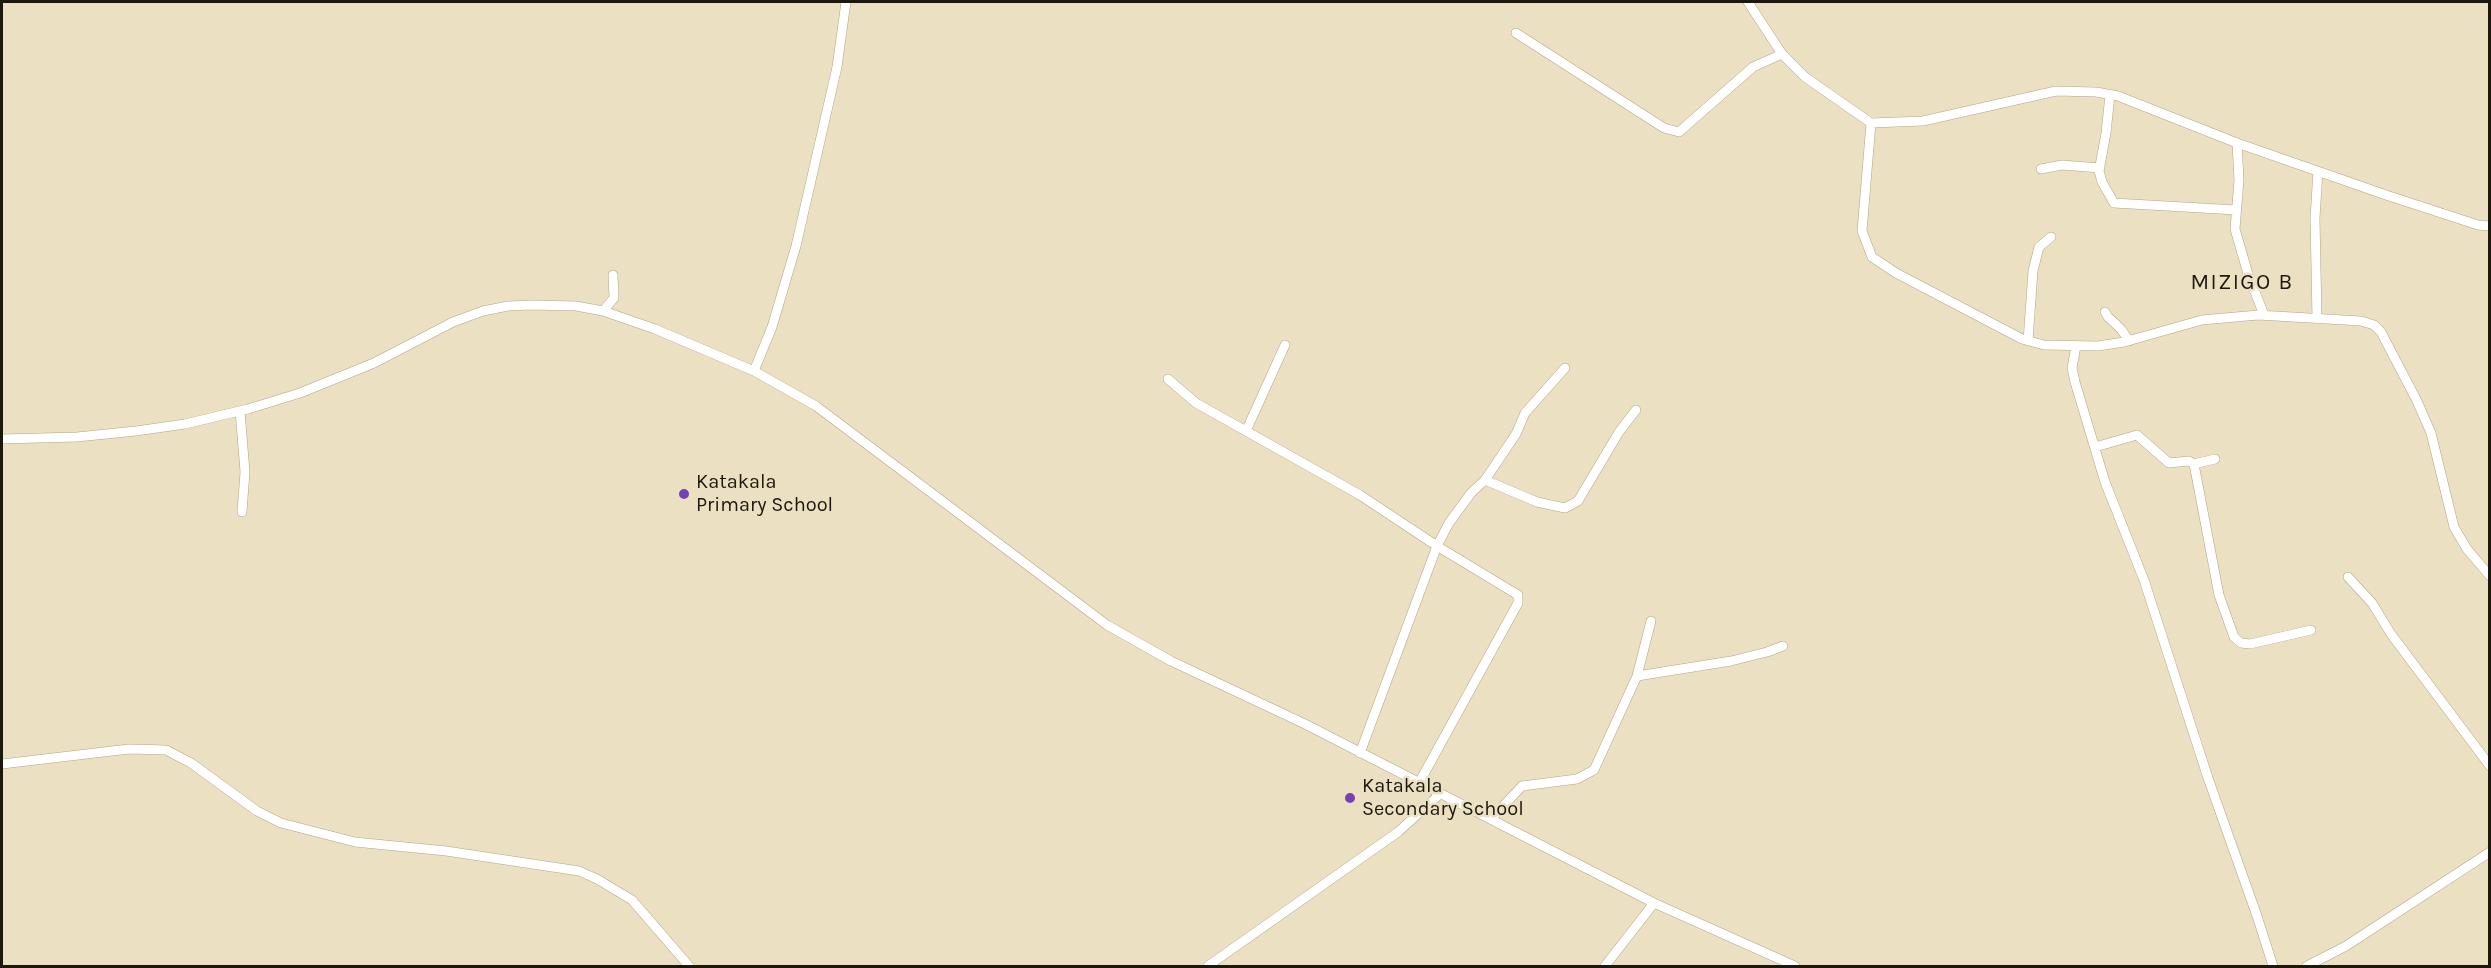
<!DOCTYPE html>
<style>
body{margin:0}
#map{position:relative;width:2491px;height:968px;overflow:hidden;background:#ece0c3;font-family:Karla,sans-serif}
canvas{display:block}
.frame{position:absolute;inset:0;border:3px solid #1c180d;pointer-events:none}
</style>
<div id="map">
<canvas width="2491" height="968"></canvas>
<div class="frame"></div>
</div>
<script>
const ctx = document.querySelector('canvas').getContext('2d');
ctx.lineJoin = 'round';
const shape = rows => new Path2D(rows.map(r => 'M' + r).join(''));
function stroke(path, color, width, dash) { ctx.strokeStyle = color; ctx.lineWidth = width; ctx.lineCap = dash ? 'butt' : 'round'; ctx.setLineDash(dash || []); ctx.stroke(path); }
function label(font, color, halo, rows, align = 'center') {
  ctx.font = font + ' Karla,sans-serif'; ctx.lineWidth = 5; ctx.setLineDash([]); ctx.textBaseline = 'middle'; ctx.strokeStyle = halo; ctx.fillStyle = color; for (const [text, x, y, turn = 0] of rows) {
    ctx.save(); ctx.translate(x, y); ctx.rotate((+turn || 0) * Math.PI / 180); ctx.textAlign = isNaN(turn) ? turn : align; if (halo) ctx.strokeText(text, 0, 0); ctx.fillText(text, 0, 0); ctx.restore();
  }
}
const minor = shape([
 [1748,2,1782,54,1805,77,1871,123,1923,121,2056,91,2096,92,2118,96,2237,143,2386,195,2478,225,2490,226],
 [1516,33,1664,128,1679,132,1753,67,1782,54],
 [2110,95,2106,133,2099,171,2102,182,2114,203,2236,210],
 [1871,123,1862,231,1872,257,1896,273,2022,339,2044,345,2098,346,2124,342,2202,320,2258,315,2361,321,2374,325,2381,332,2417,401,2431,433,2454,527,2467,549,2490,576],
 [2237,143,2239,180,2235,229,2248,274,2264,315],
 [2041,169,2062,165,2100,168],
 [603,311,614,298,613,275],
 [2105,312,2108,317,2121,329,2129,341],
 [2317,319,2315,218,2318,171],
 [2028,341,2033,271,2039,247,2051,237],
 [2076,346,2072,368,2075,382,2105,482,2144,580,2208,778,2257,916,2273,966],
 [754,371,772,327,796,246,837,67,846,2],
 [1168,379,1196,403,1360,495,1437,546,1518,595,1518,603,1419,783],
 [240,411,245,472,242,512],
 [1246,431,1285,345],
 [2,439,77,437,136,431,185,424,248,409,300,393,374,363,453,322,483,311,508,306,532,305,576,306,603,311,655,329,754,371,816,406,1107,625,1171,661,1305,724,1654,903,1795,966],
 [2095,447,2137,435,2169,463,2189,461,2194,464],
 [2215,459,2194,464,2219,595,2234,637,2241,643,2250,644,2311,630],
 [1485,480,1537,502,1565,508,1578,501,1619,432,1636,410],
 [2348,577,2372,603,2391,634,2490,766],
 [1637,676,1731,661,1767,652,1783,646],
 [1360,753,1437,546,1449,523,1471,493,1485,480,1516,434,1525,413,1565,368],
 [2,764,129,749,166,750,191,763,257,811,281,823,355,842,446,851,579,871,597,879,632,900,689,966],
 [1491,819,1522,786,1577,779,1594,770,1637,676,1651,621],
 [1208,966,1398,832,1440,794],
 [1605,966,1654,903],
 [2307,966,2346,946,2490,852]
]);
const markers = [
 [684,494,6,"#7541b9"],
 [1350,798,6,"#7541b9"]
];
const poiNames = [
 ["Katakala",696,482],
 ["Primary School",696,505],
 ["Katakala",1362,786],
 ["Secondary School",1362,809]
];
const quarterNames = [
 ["MIZIGO B",2242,283]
];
stroke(minor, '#b0a589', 10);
stroke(minor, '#fff', 9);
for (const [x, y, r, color] of markers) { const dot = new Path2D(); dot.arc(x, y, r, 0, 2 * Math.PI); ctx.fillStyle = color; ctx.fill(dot); stroke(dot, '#ece0c3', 2); }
label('20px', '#1c180d', '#ece0c3', poiNames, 'left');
ctx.letterSpacing = '1.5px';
label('22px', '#1c180d', '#ece0c3', quarterNames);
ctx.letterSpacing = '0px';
</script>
